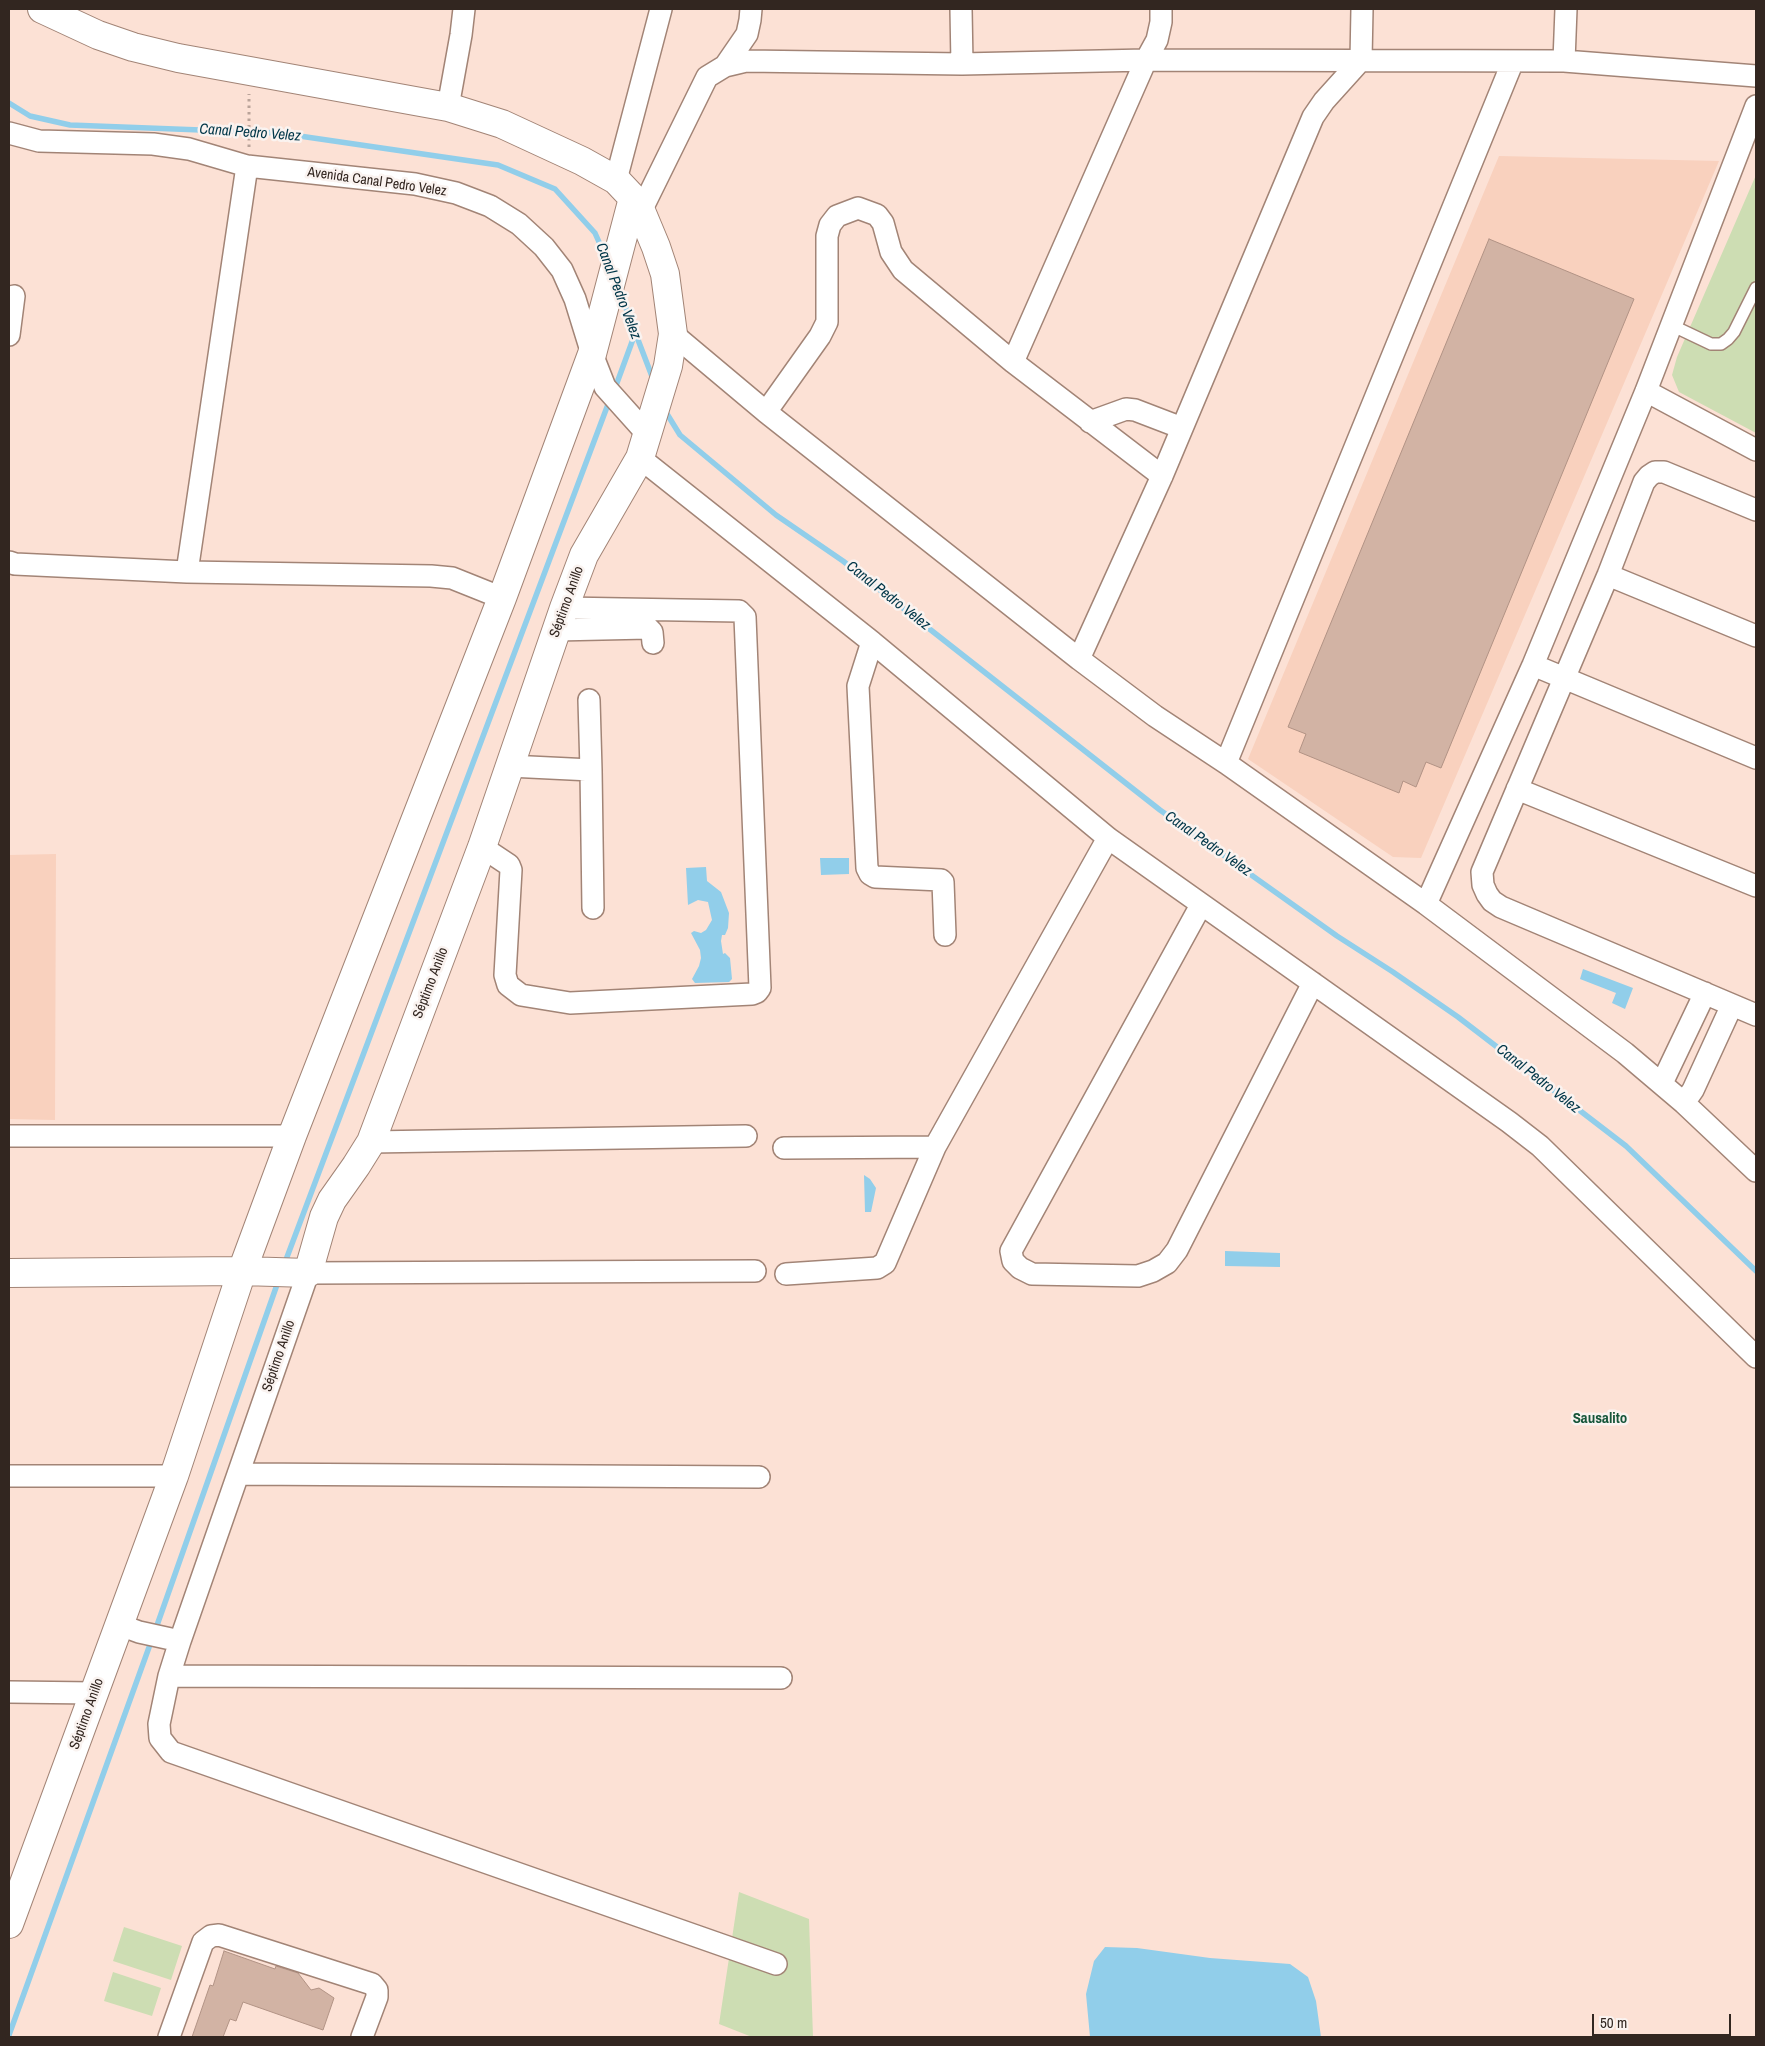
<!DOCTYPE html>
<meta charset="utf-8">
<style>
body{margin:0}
#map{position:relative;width:1765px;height:2046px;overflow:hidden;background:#fce1d5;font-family:"Archivo Narrow",sans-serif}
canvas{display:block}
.frame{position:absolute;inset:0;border:10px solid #322620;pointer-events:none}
.scale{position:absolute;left:1592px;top:2014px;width:139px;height:22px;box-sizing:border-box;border:2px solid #322620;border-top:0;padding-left:6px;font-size:15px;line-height:18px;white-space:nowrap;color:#322620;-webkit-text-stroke:4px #faf3f0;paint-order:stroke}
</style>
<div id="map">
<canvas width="1765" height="2046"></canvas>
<div class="frame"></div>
<div class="scale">50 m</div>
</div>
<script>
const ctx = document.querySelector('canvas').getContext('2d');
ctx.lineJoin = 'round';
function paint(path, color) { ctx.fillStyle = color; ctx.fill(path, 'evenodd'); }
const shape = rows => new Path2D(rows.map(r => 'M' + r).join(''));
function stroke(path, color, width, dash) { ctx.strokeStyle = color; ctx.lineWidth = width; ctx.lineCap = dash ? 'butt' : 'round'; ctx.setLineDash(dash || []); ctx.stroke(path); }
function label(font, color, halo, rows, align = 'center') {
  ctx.font = font + ' "Archivo Narrow",sans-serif'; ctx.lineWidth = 5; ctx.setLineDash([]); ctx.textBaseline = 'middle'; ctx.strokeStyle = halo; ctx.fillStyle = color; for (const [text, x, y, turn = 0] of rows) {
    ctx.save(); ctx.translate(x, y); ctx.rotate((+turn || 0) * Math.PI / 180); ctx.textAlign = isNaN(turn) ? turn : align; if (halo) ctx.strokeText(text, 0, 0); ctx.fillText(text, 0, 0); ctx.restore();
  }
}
const built = shape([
 [1499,156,1719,161,1421,858,1393,857,1248,759],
 [56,854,55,1120,9,1119,9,855]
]);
const green = shape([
 [1756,175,1756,433,1679,392,1672,375,1677,357],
 [739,1892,809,1919,813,2037,752,2037,719,2024],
 [124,1927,182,1946,171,1980,113,1961],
 [113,1972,161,1988,152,2016,104,2001]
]);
const water = shape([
 [820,858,849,858,849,874,821,875],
 [706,867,707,881,721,892,729,913,728,928,725,935,722,935,721,941,723,954,725,953,730,958,732,979,729,982,695,983,692,979,699,966,701,958,700,950,691,933,694,931,701,933,706,930,712,920,708,902,698,900,688,905,686,868],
 [1583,969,1633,988,1625,1009,1612,1003,1616,993,1580,979],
 [864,1175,870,1179,876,1188,871,1212,865,1212],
 [1225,1251,1280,1253,1280,1267,1225,1266],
 [1105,1947,1137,1948,1210,1958,1290,1964,1308,1977,1316,2001,1321,2037,1090,2037,1086,1994,1094,1961]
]);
const stream = shape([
 [9,103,30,116,70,125,279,133,498,165,555,189,595,233,607,260],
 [619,290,653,379],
 [614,391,636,331],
 [664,409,680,435,776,515,843,561,1160,810,1337,936,1393,972,1458,1017,1626,1146,1756,1271],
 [284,1265,610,399],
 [155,1631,279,1279],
 [9,2035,152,1639]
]);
const building = shape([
 [1489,239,1634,299,1441,768,1426,762,1416,787,1403,781,1399,793,1299,752,1306,734,1288,727,1489,239],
 [224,1951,275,1969,276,1966,298,1973,311,1990,319,1988,334,1998,323,2030,243,2002,236,2021,230,2019,223,2037,192,2037,210,1985,213,1986,224,1951]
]);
const path = shape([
 [249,147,249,94]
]);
const service = shape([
 [1671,325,1711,344,1721,344,1728,339,1734,332,1756,288]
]);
const minor = shape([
 [961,9,962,64],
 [1564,61,1566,9],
 [725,66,747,34,750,20,751,9],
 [448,107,461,35,464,9],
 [9,133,39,141,153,144,189,149,247,166,415,184,456,193,490,206,519,224,544,247,562,270,575,299,592,354,605,387,648,435],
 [616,180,661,9],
 [641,211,707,77,725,66,746,61,962,64,1146,60,1564,61,1756,76],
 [673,334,766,412,1079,659,1155,716,1226,763,1426,904,1625,1053,1684,1103,1756,1171],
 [9,335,14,296],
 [1013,362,1146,60,1157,40,1161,22,1161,9],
 [1646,391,1756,450],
 [766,412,820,336,827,322,827,236,830,225,837,216,858,208,877,215,883,223,891,252,903,270,1013,362,1162,476],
 [1090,422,1126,409,1135,410,1182,428],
 [640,458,872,642,1108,838,1509,1122,1540,1146,1756,1357],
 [1756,510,1664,472,1655,472,1649,476,1644,482,1608,575,1482,872,1483,885,1487,894,1492,901,1501,907,1756,1015],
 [9,562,15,564,187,572,431,576,452,578,502,598],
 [187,572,247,166],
 [1608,575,1756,636],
 [556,630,648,628,652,632,653,643],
 [872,642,858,686,867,868,870,874,875,877,941,880,943,882,945,935],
 [1079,659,1162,476,1313,117,1324,101,1361,60,1362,9],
 [1533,665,1756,758],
 [589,700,591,770],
 [1226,763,1513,61],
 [509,766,591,770,593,908],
 [1517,789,1756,886],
 [482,847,509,865,511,870,505,975,508,985,521,995,570,1003,752,994,757,992,760,988,745,617,739,611,564,608],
 [1426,904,1533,665,1646,391,1756,106],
 [1201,905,1011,1251,1013,1261,1020,1268,1032,1274,1138,1276,1153,1271,1167,1263,1177,1250,1313,983],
 [1662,1083,1705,993],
 [1684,1103,1693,1090,1732,1005],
 [9,1136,292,1136],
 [371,1142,746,1136],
 [784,1148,935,1147],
 [755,1271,308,1273,180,1641,169,1676,159,1724,160,1738,171,1752,776,1964],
 [786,1274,877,1268,885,1263,935,1147,1108,838],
 [238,1474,759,1477],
 [9,1476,174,1476],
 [120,1625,139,1632,180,1641],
 [169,1676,781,1678],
 [9,1692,95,1693],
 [169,2037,203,1942,211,1936,219,1935,372,1984,377,1990,377,1997,362,2037]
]);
const tertiary = shape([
 [9,1273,242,1271,308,1273,324,1217,332,1200,356,1166,371,1142,482,847,564,608,584,555,640,458,668,366,673,334,665,274,656,247,641,211,633,198,616,180,582,161,502,124,448,107,178,58,133,47,98,35,42,9],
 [9,1924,174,1476,242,1271,292,1136,502,598,592,354,633,198]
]);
const streetNames = [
 ["Avenida Canal Pedro Velez",377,182,8],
 ["Séptimo Anillo",567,602,-70],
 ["Séptimo Anillo",431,983,-69],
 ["Séptimo Anillo",279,1356,-71],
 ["Séptimo Anillo",87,1714,-70]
];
const waterNames = [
 ["Canal Pedro Velez",250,133,4],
 ["Canal Pedro Velez",618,291,69],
 ["Canal Pedro Velez",888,596,38],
 ["Canal Pedro Velez",1208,844,35],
 ["Canal Pedro Velez",1538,1079,38]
];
const neighbourhoodNames = [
 ["Sausalito",1600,1419]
];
paint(built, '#f9d1be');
paint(green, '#cdddb3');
paint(water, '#91ceea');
stroke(stream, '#91ceea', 5.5);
paint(building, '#d2b3a4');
stroke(building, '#b29385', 1);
stroke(service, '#a28476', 14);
stroke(minor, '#a28476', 24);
stroke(tertiary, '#a28476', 30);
stroke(path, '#b9a399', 3, [2.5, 4]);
stroke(service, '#fff', 11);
stroke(minor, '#fff', 21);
stroke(tertiary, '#fff', 28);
label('14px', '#322620', '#faf3f0', streetNames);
label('italic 15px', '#003648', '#faf3f0', waterNames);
label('bold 15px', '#17563a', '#faf3f0', neighbourhoodNames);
</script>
